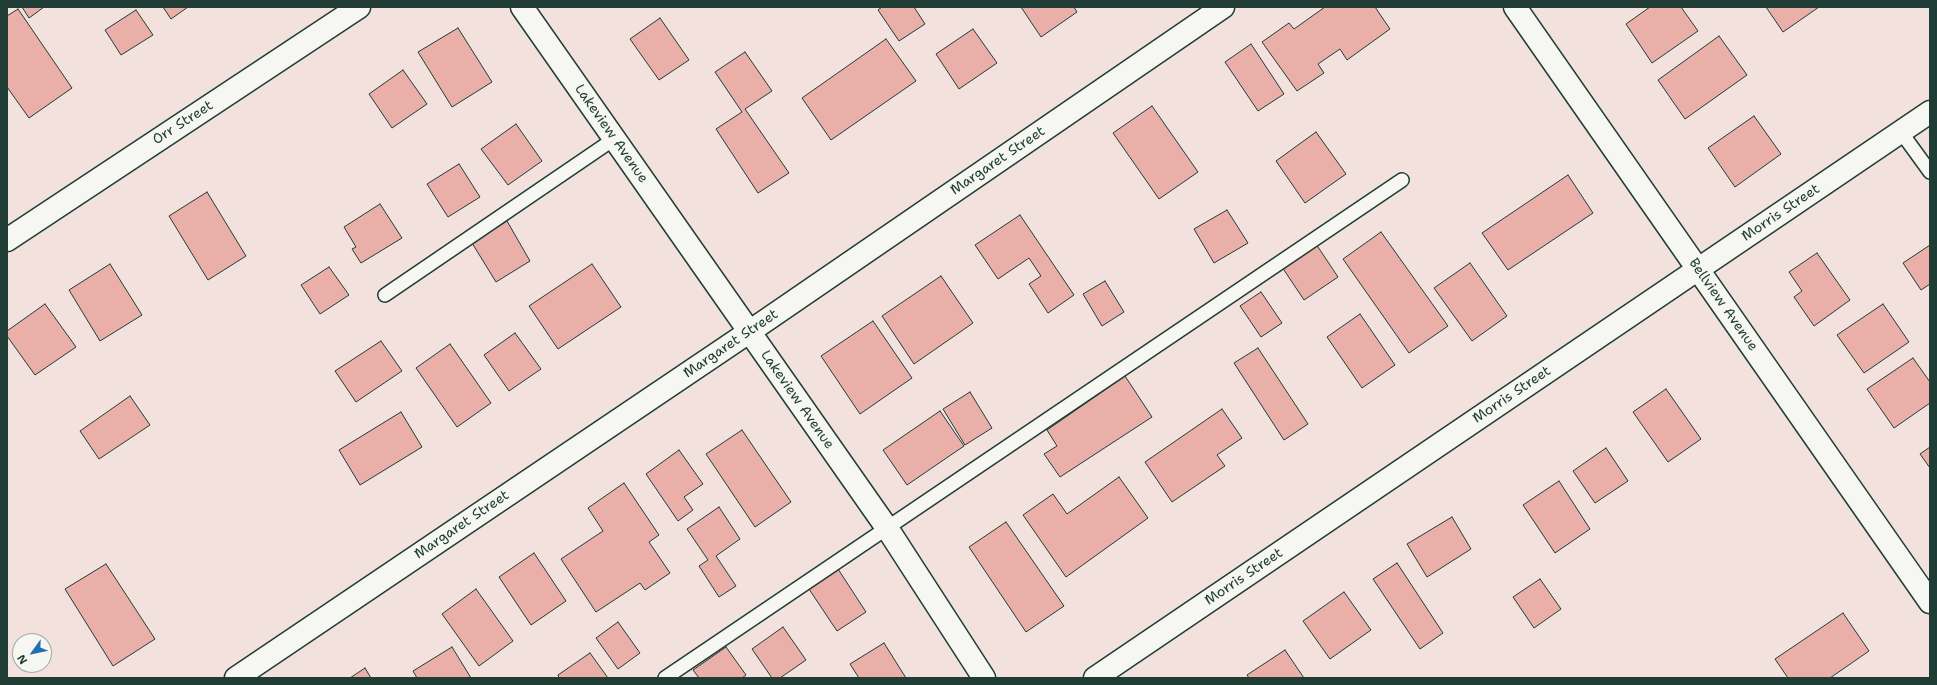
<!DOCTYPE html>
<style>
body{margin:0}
#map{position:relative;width:1937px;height:685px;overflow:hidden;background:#f2e1dc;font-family:"Shantell Sans",sans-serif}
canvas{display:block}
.frame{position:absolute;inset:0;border:8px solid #1f3d34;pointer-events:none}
.north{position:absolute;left:12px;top:633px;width:40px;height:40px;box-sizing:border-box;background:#f6f6f2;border:1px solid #a0aca6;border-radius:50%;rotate:237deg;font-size:11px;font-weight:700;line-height:16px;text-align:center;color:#1f3d34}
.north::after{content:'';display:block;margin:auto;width:14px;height:18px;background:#1f6fb2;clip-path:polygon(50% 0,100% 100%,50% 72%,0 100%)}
</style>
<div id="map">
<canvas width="1937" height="685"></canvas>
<div class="frame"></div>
<div class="north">N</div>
</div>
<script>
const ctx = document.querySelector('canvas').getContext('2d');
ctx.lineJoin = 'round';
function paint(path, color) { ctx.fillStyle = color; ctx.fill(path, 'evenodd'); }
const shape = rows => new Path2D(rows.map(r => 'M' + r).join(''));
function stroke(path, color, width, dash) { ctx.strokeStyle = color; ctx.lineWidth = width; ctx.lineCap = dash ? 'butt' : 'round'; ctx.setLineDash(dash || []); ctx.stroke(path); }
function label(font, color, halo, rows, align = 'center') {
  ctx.font = font + ' "Shantell Sans",sans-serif'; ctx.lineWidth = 4; ctx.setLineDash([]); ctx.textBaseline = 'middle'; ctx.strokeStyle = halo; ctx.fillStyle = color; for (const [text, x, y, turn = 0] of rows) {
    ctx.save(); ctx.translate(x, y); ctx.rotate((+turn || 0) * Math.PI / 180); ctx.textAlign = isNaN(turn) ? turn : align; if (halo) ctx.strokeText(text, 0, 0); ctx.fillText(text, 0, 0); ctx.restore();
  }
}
const building = shape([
 [22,7,44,7,29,18,22,7],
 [163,7,188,7,171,19,163,7],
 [882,7,914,7,925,24,899,41,878,10,882,7],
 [1021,7,1074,7,1077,12,1041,37,1021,7],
 [1325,7,1375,7,1390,29,1347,60,1340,49,1318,64,1324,73,1297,91,1262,42,1289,23,1294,29,1325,7],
 [1650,7,1681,7,1698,31,1652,63,1626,24,1650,7],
 [1766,7,1819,7,1783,32,1766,7],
 [18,9,72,88,29,118,7,87,7,16,18,9],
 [136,10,153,35,121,55,105,30,136,10],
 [660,18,689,60,659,80,630,39,660,18],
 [458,28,492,82,452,107,418,52,458,28],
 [973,29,997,63,959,89,936,54,973,29],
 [1719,36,1747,75,1685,119,1658,80,1719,36],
 [886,39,916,81,831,140,802,98,886,39],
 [1251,44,1284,94,1258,111,1225,62,1251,44],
 [745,52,772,91,745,109,789,173,758,193,716,129,742,112,715,72,745,52],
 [403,70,427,104,392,128,369,94,403,70],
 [1152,106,1198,172,1159,199,1113,133,1152,106],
 [1754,116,1781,154,1735,187,1708,148,1754,116],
 [516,124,542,161,508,185,481,149,516,124],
 [1316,132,1346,174,1305,203,1276,161,1316,132],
 [459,164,480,197,448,217,427,184,459,164],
 [1568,175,1593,213,1508,270,1482,233,1568,175],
 [207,192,246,256,208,280,169,216,207,192],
 [380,204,402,238,361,263,352,249,356,247,344,227,380,204],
 [1227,210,1248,243,1214,263,1194,229,1227,210],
 [1020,215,1074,295,1048,313,1029,284,1041,276,1029,258,998,279,975,245,1020,215],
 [507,221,530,261,496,282,472,243,507,221],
 [1381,232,1448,326,1409,353,1343,259,1381,232],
 [1316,244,1338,277,1304,300,1282,267,1316,244],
 [1930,245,1930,284,1921,290,1903,263,1930,245],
 [1817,253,1850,300,1814,326,1794,297,1802,291,1789,272,1817,253],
 [1470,263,1507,316,1472,341,1434,288,1470,263],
 [110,264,142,315,100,341,69,290,110,264],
 [592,264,621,307,558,349,529,306,592,264],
 [329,267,349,295,320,314,301,285,329,267],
 [941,276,973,323,914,364,882,316,941,276],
 [1105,281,1124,312,1102,326,1083,294,1105,281],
 [1261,292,1282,323,1261,337,1240,306,1261,292],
 [45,304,76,347,35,375,7,336,7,331,45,304],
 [1883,304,1909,342,1864,373,1837,335,1883,304],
 [1360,314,1395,365,1362,388,1327,337,1360,314],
 [873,321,912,378,860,414,821,356,873,321],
 [515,333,541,369,509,391,484,355,515,333],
 [381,341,402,371,356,402,335,371,381,341],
 [450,344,491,403,457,427,416,368,450,344],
 [1258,348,1308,424,1284,440,1234,363,1258,348],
 [1913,358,1930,382,1930,403,1894,428,1867,389,1913,358],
 [1125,376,1152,417,1060,477,1044,454,1057,446,1047,430,1125,376],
 [1666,389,1701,439,1668,462,1633,412,1666,389],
 [970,392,992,428,965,445,943,409,970,392],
 [130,396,150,425,99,459,80,431,130,396],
 [1222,409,1242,438,1217,455,1225,466,1172,502,1145,462,1222,409],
 [940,411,964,446,907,485,883,450,940,411],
 [401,412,422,447,360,485,339,450,401,412],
 [742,430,791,502,755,527,706,454,742,430],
 [1930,447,1930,468,1920,454,1930,447],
 [1606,448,1628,481,1595,503,1573,471,1606,448],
 [679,450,703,484,684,497,693,510,678,521,646,474,679,450],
 [1119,477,1148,518,1066,577,1023,515,1053,494,1067,514,1119,477],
 [1559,481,1590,529,1555,553,1523,505,1559,481],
 [624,483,659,535,649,542,670,573,645,590,640,583,596,612,561,559,603,531,588,508,624,483],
 [719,507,740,539,716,556,736,586,719,597,699,566,708,560,687,529,719,507],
 [1452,517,1471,549,1427,577,1407,544,1452,517],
 [1006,522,1064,606,1026,632,969,547,1006,522],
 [534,553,566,601,531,625,499,577,534,553],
 [1397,563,1443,633,1420,649,1373,579,1397,563],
 [106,564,155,639,113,666,65,589,106,564],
 [838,569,866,612,837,631,809,589,838,569],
 [1540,579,1561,609,1534,628,1513,597,1540,579],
 [476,589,513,641,479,666,442,614,476,589],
 [1344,592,1371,630,1330,659,1303,621,1344,592],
 [1843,613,1869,651,1830,678,1788,678,1775,659,1843,613],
 [618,622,640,653,618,669,596,638,618,622],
 [783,627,806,660,780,678,772,678,752,649,783,627],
 [884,643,906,678,859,678,850,664,884,643],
 [452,647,471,678,417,678,413,671,452,647],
 [726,647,746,675,742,678,699,678,693,670,726,647],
 [1285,650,1304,678,1249,678,1247,675,1285,650],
 [590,653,608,678,559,678,558,675,590,653],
 [365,668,371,678,350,678,365,668]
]);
const service = shape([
 [1901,132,1930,172],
 [385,295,614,139],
 [665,678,1402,180]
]);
const minor = shape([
 [522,7,887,528,984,678],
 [1515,7,1930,602],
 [7,240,359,7],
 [236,678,749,332,1223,7],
 [1095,678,1930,112]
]);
const streetNames = [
 ["Orr Street",183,123,-33],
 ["Lakeview Avenue",611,134,55],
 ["Margaret Street",998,161,-34],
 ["Morris Street",1781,213,-34],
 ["Bellview Avenue",1723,305,55],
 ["Margaret Street",731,344,-34],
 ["Morris Street",1512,395,-34],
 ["Lakeview Avenue",797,400,55],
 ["Margaret Street",462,525,-34],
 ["Morris Street",1244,577,-34]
];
paint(building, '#eaafa9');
stroke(building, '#1f3d34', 1);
stroke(service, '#1f3d34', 16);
stroke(minor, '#1f3d34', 25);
stroke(service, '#f6f6f2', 13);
stroke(minor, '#f6f6f2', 22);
label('14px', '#1f3d34', '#f6f6f2', streetNames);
</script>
